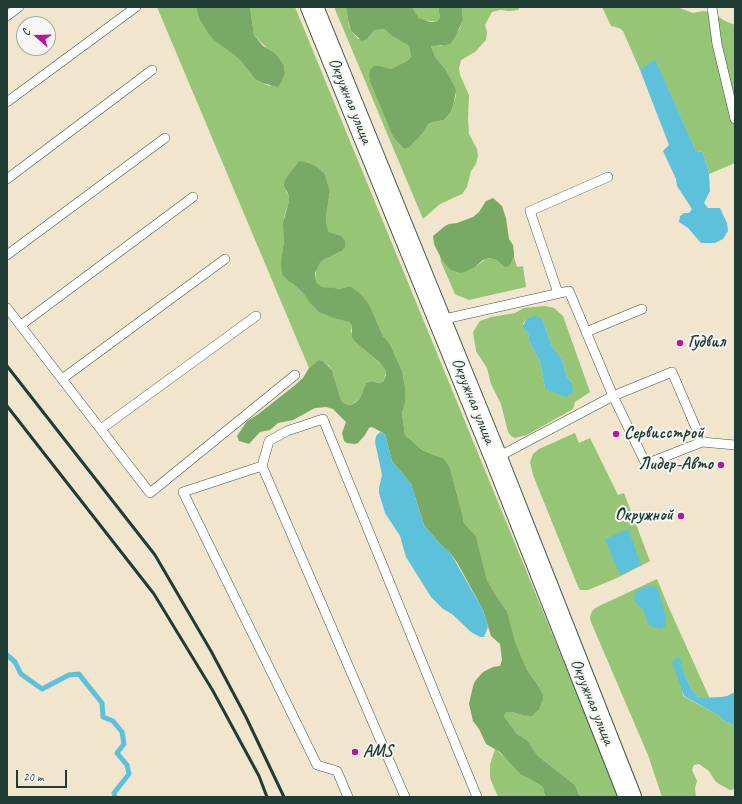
<!DOCTYPE html>
<meta charset="utf-8">
<style>
body{margin:0}
#map{position:relative;width:742px;height:804px;overflow:hidden;background:#f1e5cd;font-family:Caveat,sans-serif}
canvas{display:block}
.frame{position:absolute;inset:0;border:8px solid #1f3d34;pointer-events:none}
.north{position:absolute;left:16px;top:16px;width:40px;height:40px;box-sizing:border-box;background:#f6f6f2;border:1px solid #a0aca6;border-radius:50%;rotate:290deg;font-size:11px;font-weight:700;line-height:16px;text-align:center;color:#1f3d34}
.north::after{content:'';display:block;margin:auto;width:14px;height:18px;background:#b5179e;clip-path:polygon(50% 0,100% 100%,50% 72%,0 100%)}
.scale{position:absolute;left:16px;top:770px;width:51px;height:18px;box-sizing:border-box;border:2px solid #1f3d34;border-top:0;padding-left:5px;font-size:12px;line-height:14px;white-space:nowrap;color:#1f3d34;-webkit-text-stroke:3px #f6f6f2;paint-order:stroke}
</style>
<div id="map">
<canvas width="742" height="804"></canvas>
<div class="frame"></div>
<div class="north">С</div>
<div class="scale">20 m</div>
</div>
<script>
const ctx = document.querySelector('canvas').getContext('2d');
ctx.lineJoin = 'round';
function paint(path, color) { ctx.fillStyle = color; ctx.fill(path, 'evenodd'); }
const shape = rows => new Path2D(rows.map(r => 'M' + r).join(''));
function stroke(path, color, width, dash) { ctx.strokeStyle = color; ctx.lineWidth = width; ctx.lineCap = dash ? 'butt' : 'round'; ctx.setLineDash(dash || []); ctx.stroke(path); }
function label(font, color, halo, rows, align = 'center') {
  ctx.font = font + ' Caveat,sans-serif'; ctx.lineWidth = 4; ctx.setLineDash([]); ctx.textBaseline = 'middle'; ctx.strokeStyle = halo; ctx.fillStyle = color; for (const [text, x, y, turn = 0] of rows) {
    ctx.save(); ctx.translate(x, y); ctx.rotate((+turn || 0) * Math.PI / 180); ctx.textAlign = isNaN(turn) ? turn : align; if (halo) ctx.strokeText(text, 0, 0); ctx.fillText(text, 0, 0); ctx.restore();
  }
}
const green = shape([
 [157,7,196,7,199,19,208,33,226,49,239,59,255,79,262,83,269,86,282,81,285,74,284,66,254,35,250,7,295,7,619,797,580,797,575,785,538,756,527,740,517,734,504,716,507,712,512,712,522,715,543,694,537,684,527,670,516,644,507,611,497,597,487,580,476,536,463,522,463,517,450,468,439,457,422,450,405,435,402,413,405,403,405,386,402,371,390,344,383,336,369,304,362,295,346,287,340,289,322,287,317,283,315,278,317,267,320,263,325,259,342,251,345,246,341,237,329,232,327,227,326,216,330,191,325,174,316,166,299,161,288,175,285,180,286,192,289,196,289,201,284,217,284,240,282,256,286,278,289,282,293,284,302,292,315,308,324,314,349,322,352,326,351,331,355,342,374,358,387,370,383,382,378,383,372,381,366,383,360,398,351,405,345,404,341,400,332,370,329,366,324,362,314,364,309,368],
 [334,7,346,7,349,26,351,31,358,39,367,39,375,30,384,29,392,36,409,46,411,57,407,61,391,69,385,68,369,76,370,82,393,137,404,149,409,146,423,133,428,124,433,122,444,120,451,112,456,96,453,85,446,70,435,57,431,46,436,45,441,46,459,30,463,20,462,7,520,7,518,10,509,11,500,10,492,12,485,25,487,32,486,40,475,52,461,60,459,68,460,75,469,95,468,119,469,134,477,149,478,156,476,164,471,171,467,187,462,194,440,204,423,219],
 [412,7,438,7,440,18,436,22,424,20,419,18],
 [602,7,677,7,693,13,703,11,713,13,725,21,735,25,735,163,709,174,703,152,696,151,655,60,640,70,623,31,619,28,611,26],
 [440,255,446,265,468,270,474,268,486,259,493,258,511,263,514,257,517,267,523,266,526,287,469,300,459,296,455,294,441,262],
 [545,306,554,308,563,316,590,392,575,402,573,409,527,435,515,438,511,436,508,432,501,404,491,384,487,368,476,351,473,332,480,321,491,317,515,313,524,308],
 [526,319,542,319,552,346,562,359,566,374,571,382,545,388,540,362,529,341,528,333,523,324],
 [575,433,579,443,590,438,618,495,624,493,650,561,617,578,588,590,580,590,577,584,533,475,530,462,533,454,539,449],
 [657,579,669,608,710,699,699,698,692,690,685,676,678,657,683,696,718,715,723,720,735,726,735,789,730,790,719,784,715,781,709,771,699,764,694,765,692,770,697,781,695,788,696,797,662,797,648,755,591,622,590,617,592,611,597,607],
 [495,749,507,759,521,775,530,779,543,787,545,797,498,797,490,778,490,765]
]);
const forest = shape([
 [196,7,250,7,254,35,263,46,276,54,284,66,285,74,282,81,278,87,262,83,255,79,239,59,213,39,208,33,199,19],
 [346,7,412,7,419,18,430,22,436,22,440,18,438,7,462,7,463,20,454,39,450,44,446,45,431,46,435,57,446,70,456,90,454,102,451,112,444,120,433,122,428,124,423,133,409,147,404,149,393,137,370,82,369,76,370,70,374,66,380,66,391,69,407,61,411,57,409,46,392,36,384,29,375,30,367,39,362,41,351,31,348,20],
 [299,161,305,162,316,166,325,174,330,191,326,216,327,227,329,232,341,236,345,241,345,247,342,251,325,259,320,263,315,273,315,278,317,283,322,287,334,288,340,289,346,287,351,287,362,295,369,304,383,336,390,344,402,371,405,386,405,403,402,413,405,435,422,450,444,459,450,468,463,517,463,522,476,536,487,580,497,597,507,611,516,644,527,670,537,684,543,694,543,699,539,709,532,716,522,715,512,712,507,712,504,716,517,734,527,740,538,756,575,785,580,797,545,797,543,787,530,779,521,775,500,752,486,744,479,729,473,721,469,704,473,686,475,681,483,672,493,667,500,666,502,660,500,644,491,636,483,610,458,564,451,554,438,542,424,525,411,484,392,461,385,434,372,427,369,428,365,435,358,443,355,444,347,443,344,441,342,433,346,422,333,409,326,407,315,408,293,420,278,423,270,430,260,432,249,444,239,441,237,436,247,421,257,415,294,386,303,378,309,368,319,360,324,362,332,370,341,400,345,404,351,405,356,402,360,398,366,383,372,381,378,383,383,382,386,375,386,370,379,362,355,342,352,337,352,326,349,322,334,318,319,312,311,304,302,292,293,284,289,282,282,274,281,263,284,240,283,223,289,201,289,196,284,186,285,180,288,175],
 [493,198,502,206,506,218,509,239,513,245,514,253,514,257,511,263,509,266,505,267,497,260,490,258,483,260,474,268,461,273,451,270,446,265,441,258,434,244,433,236,445,226,449,224,457,223,473,217,479,212,486,201]
]);
const water = shape([
 [655,59,696,151,703,152,709,174,710,191,704,203,708,208,720,208,727,223,728,231,723,239,715,243,701,243,688,228,679,222,680,216,684,213,689,213,692,209,677,186,676,179,663,151,669,145,640,70],
 [537,316,542,319,552,346,562,359,566,374,572,384,573,392,566,397,550,391,545,388,540,362,529,341,528,333,523,327,526,319,532,317],
 [380,432,385,434,392,461,411,484,424,525,438,542,451,554,483,610,488,627,484,637,480,637,471,632,452,614,443,609,431,597,406,557,400,536,385,513,379,493,379,488,382,475,381,470,375,442,376,436],
 [628,529,641,565,620,575,605,539],
 [647,586,650,586,656,587,659,592,666,618,665,626,661,629,652,627,648,624,643,609,635,602,634,597,636,591],
 [679,656,685,676,692,690,699,698,721,697,727,696,735,692,735,726,723,720,718,715,684,696,672,662]
]);
const stream = shape([
 [7,655,15,662,21,674,42,689,69,675,79,674,86,683,102,703,103,717,113,721,122,732,124,744,117,753,127,765,129,774,114,793,115,797]
]);
const service = shape([
 [712,7,717,44,735,119],
 [7,16,19,7],
 [7,102,136,7],
 [7,179,152,70],
 [7,255,165,138],
 [558,293,530,211,608,177],
 [7,308,150,493,295,375],
 [440,320,569,291,613,396,646,464,702,442,735,445],
 [21,325,193,197],
 [586,332,642,309],
 [62,379,225,259],
 [101,429,256,316],
 [496,458,613,396,672,372,702,442],
 [262,466,405,797],
 [348,797,337,771,317,765,183,492,262,466,269,441,287,431,323,419,477,797]
]);
const secondary = shape([
 [312,7,496,458,630,797]
]);
const rail = shape([
 [7,366,155,555,211,651,246,717,284,797],
 [7,406,154,594,213,691,259,776,267,797]
]);
const markers = [
 [680,343,4,"#b5179e"],
 [616,434,4,"#b5179e"],
 [721,465,4,"#b5179e"],
 [681,516,4,"#b5179e"],
 [355,752,4,"#b5179e"]
];
const streetNames = [
 ["Окружная улица",350,101,68],
 ["Окружная улица",473,401,68],
 ["Окружная улица",592,702,68]
];
const poiNames = [
 ["Гудвил",688,343],
 ["Сервисстрой",624,434],
 ["Лидер-Авто",713,465,"right"],
 ["Окружной",673,516,"right"],
 ["AMS",363,752]
];
paint(green, '#95c575');
paint(forest, '#78aa66');
paint(water, '#5dc1db');
stroke(stream, '#5dc1db', 5);
stroke(service, '#3e564b', 10);
stroke(secondary, '#3e564b', 24);
stroke(service, '#fff', 9);
stroke(secondary, '#fff', 22);
stroke(rail, '#1f3d34', 3);
for (const [x, y, r, color] of markers) { const dot = new Path2D(); dot.arc(x, y, r, 0, 2 * Math.PI); ctx.fillStyle = color; ctx.fill(dot); stroke(dot, '#f6f6f2', 1.5); }
label('17px', '#1f3d34', '#f6f6f2', streetNames);
label('bold 17px', '#1f3d34', '#f6f6f2', poiNames, 'left');
</script>
